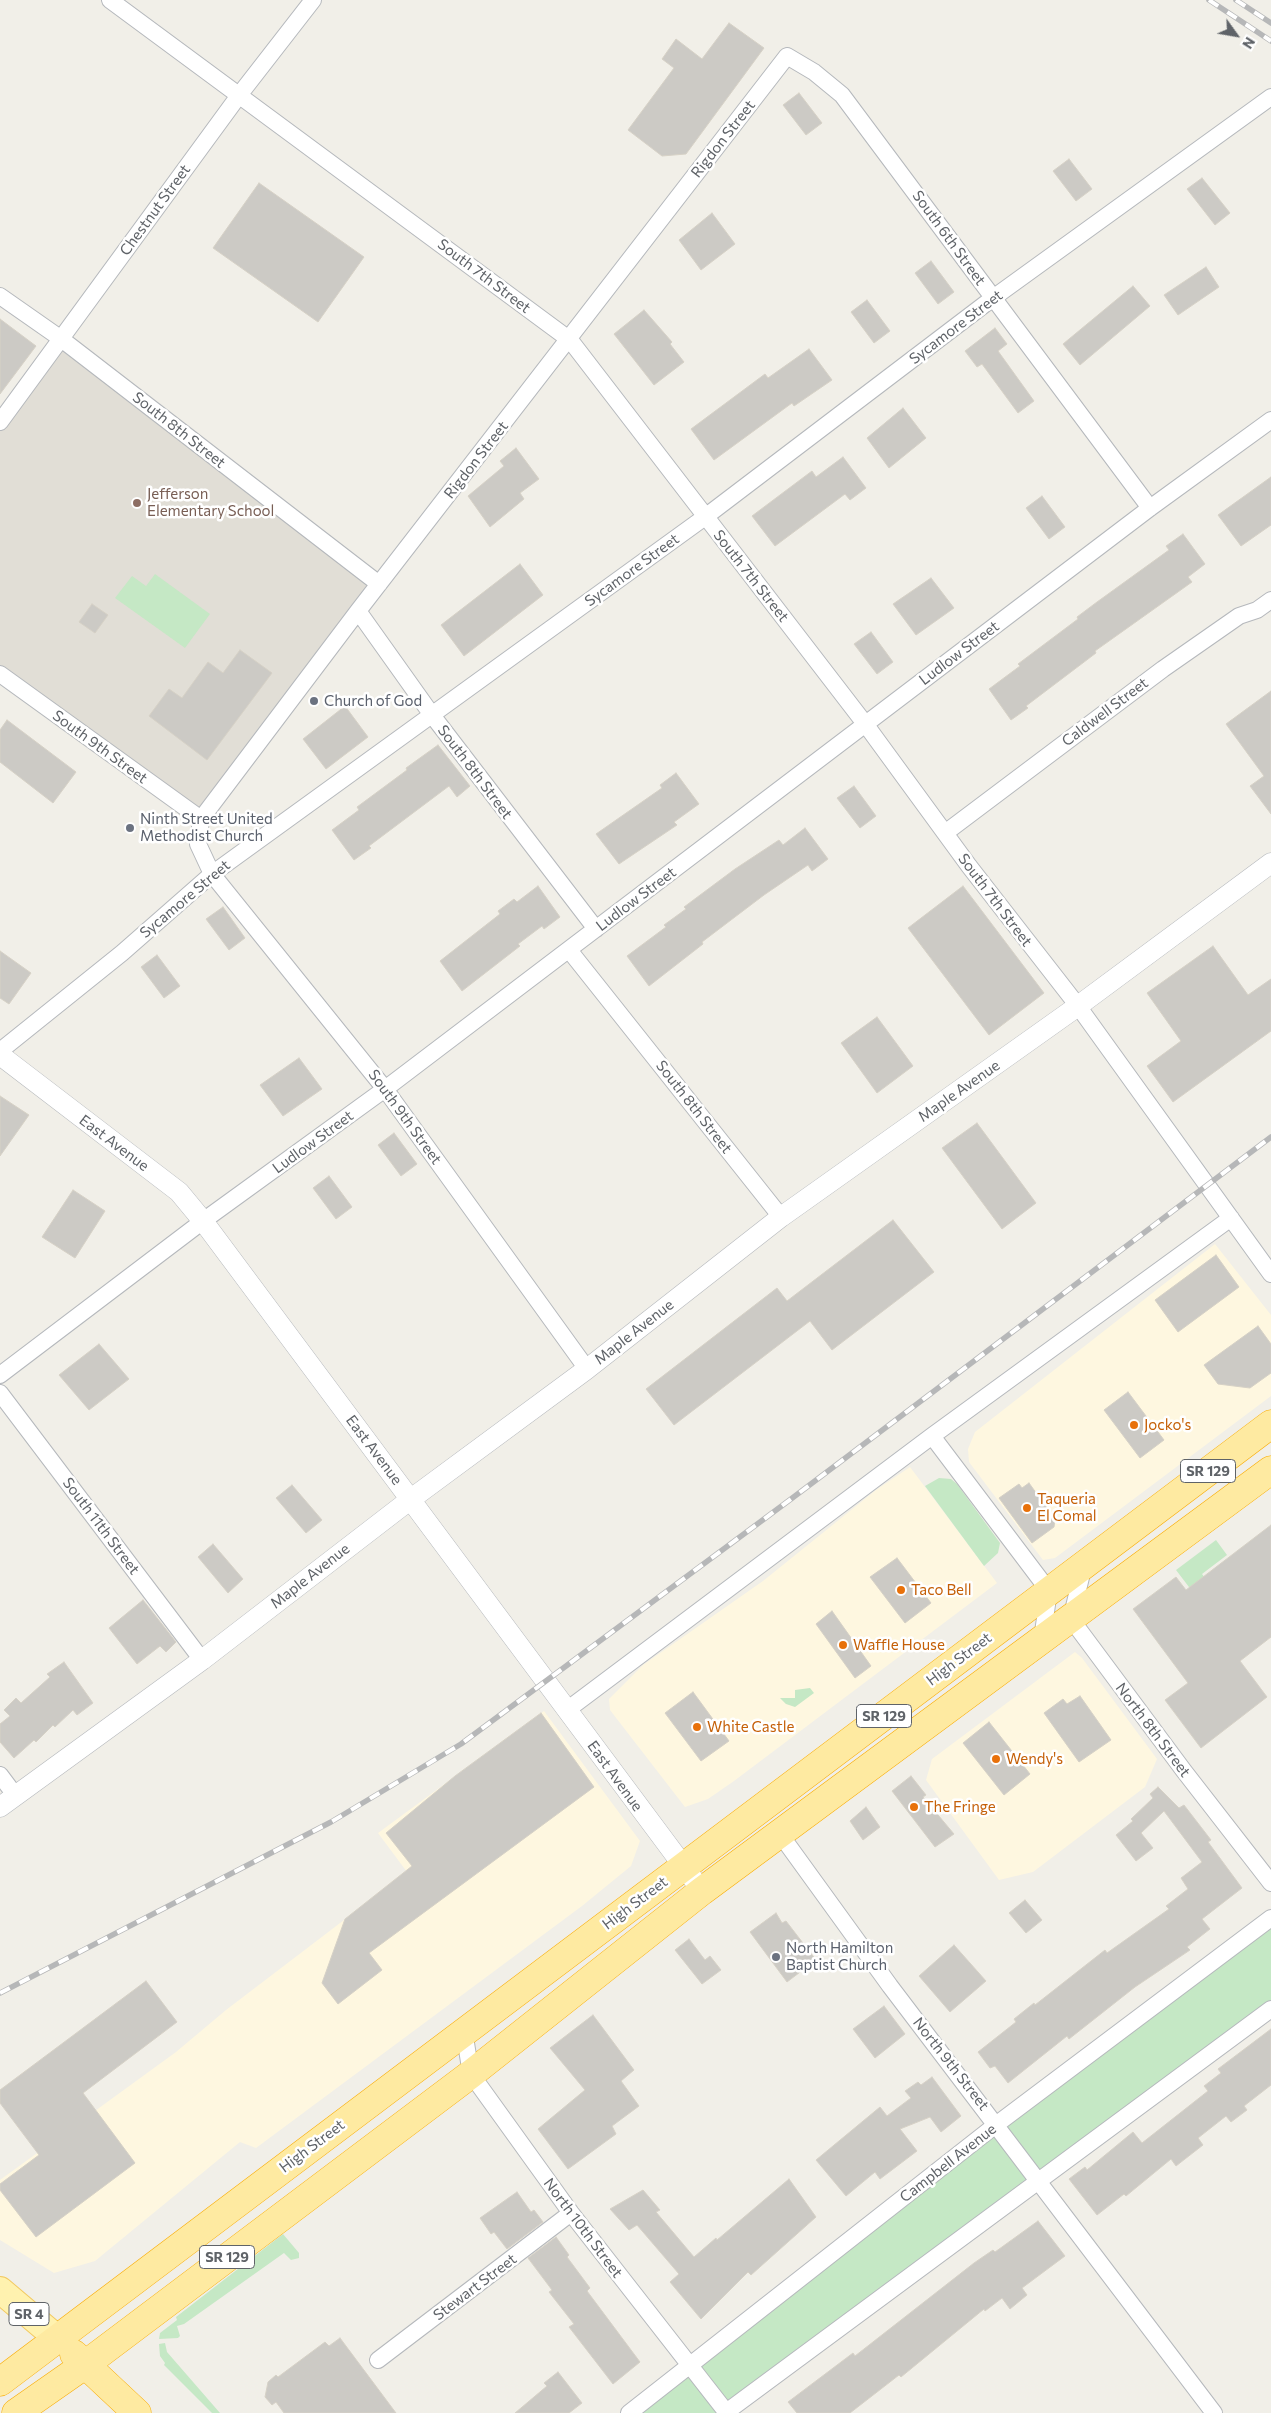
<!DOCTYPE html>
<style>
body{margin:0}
#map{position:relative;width:1271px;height:2413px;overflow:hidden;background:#f1efe8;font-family:Commissioner,sans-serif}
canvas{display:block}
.north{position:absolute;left:1211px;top:10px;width:50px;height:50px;-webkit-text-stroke:4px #fff;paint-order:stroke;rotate:122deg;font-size:14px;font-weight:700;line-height:20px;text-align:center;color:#5f6368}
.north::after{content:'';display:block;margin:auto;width:18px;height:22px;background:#5f6368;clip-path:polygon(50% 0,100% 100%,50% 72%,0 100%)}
</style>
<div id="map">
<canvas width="1271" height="2413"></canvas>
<div class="north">N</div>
</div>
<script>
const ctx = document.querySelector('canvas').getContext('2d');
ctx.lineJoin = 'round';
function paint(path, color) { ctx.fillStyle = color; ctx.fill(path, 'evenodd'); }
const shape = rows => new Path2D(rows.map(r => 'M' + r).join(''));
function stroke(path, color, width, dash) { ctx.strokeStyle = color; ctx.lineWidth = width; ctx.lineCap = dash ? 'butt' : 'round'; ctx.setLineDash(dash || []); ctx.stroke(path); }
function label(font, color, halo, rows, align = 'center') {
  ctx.font = font + ' Commissioner,sans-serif'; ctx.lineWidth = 5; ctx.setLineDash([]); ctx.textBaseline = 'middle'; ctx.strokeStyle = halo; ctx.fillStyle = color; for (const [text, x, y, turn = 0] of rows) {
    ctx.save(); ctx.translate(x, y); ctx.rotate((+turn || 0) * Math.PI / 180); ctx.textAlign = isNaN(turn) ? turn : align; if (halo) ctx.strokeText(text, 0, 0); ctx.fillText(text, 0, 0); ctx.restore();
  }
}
const commercial = shape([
 [1215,1244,1271,1315,1271,1396,1055,1558,1043,1560,969,1462,968,1449,975,1432],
 [910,1467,997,1583,734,1781,708,1799,685,1807,610,1710,609,1699,643,1665,763,1581,876,1490],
 [1075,1652,1082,1658,1157,1759,1145,1787,1033,1872,999,1880,926,1780,932,1759],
 [544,1711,640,1841,631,1866,582,1906,256,2148,240,2142,95,2261,54,2273,0,2240,0,2180,176,2052,226,2010,407,1872,378,1833]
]);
const education = shape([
 [60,338,379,584,201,819,0,674,0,422]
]);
const green = shape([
 [155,574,210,614,185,648,115,598,132,576,146,586],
 [939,1478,951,1479,957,1484,1000,1543,998,1553,984,1566,925,1486],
 [1216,1540,1227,1555,1202,1574,1239,1622,1224,1633,1176,1570],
 [810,1688,814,1693,795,1707,786,1704,780,1698,795,1698,795,1690],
 [1271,1918,1271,2009,725,2413,629,2413],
 [283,2234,299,2253,299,2258,291,2260,284,2253,184,2324,177,2326,180,2336,178,2338,159,2339,160,2333,177,2320,176,2317],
 [165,2343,167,2352,220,2413,212,2413,164,2365,165,2363,160,2356,159,2344]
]);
const building = shape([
 [729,23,764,48,686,154,662,156,628,130,674,68,662,59,676,39,702,59,729,23],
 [799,93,822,123,806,135,783,105,799,93],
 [1069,159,1092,189,1076,201,1053,171,1069,159],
 [1202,178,1230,213,1215,225,1187,189,1202,178],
 [259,183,364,257,318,322,213,248,259,183],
 [712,213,735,244,701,270,679,240,712,213],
 [931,261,954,292,938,304,915,273,931,261],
 [1206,267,1219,287,1178,315,1164,295,1206,267],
 [1133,286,1150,306,1080,365,1063,344,1133,286],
 [867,300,890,331,874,343,851,312,867,300],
 [644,310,672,342,670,344,684,362,654,385,614,334,644,310],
 [0,319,36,346,0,394,0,319],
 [995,328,1007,344,998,351,1034,401,1018,413,982,364,977,367,965,351,995,328],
 [809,349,832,380,794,406,792,403,714,460,691,429,765,374,768,378,809,349],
 [903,408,926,438,889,468,867,438,903,408],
 [516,448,539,479,520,493,524,499,490,527,468,496,504,466,500,461,516,448],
 [843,457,866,488,850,500,845,494,775,546,752,516,812,471,816,477,843,457],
 [1271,477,1271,525,1241,546,1218,515,1271,477],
 [1042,496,1065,527,1049,539,1026,508,1042,496],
 [1183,534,1205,564,1188,577,1192,582,1095,651,1096,653,1026,706,1028,708,1011,720,989,689,1020,666,1018,664,1078,619,1077,617,1097,602,1169,550,1166,546,1183,534],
 [520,564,543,595,464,656,441,625,520,564],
 [931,578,954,608,916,635,893,604,931,578],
 [92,604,108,615,95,633,79,622,92,604],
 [871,632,893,662,877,674,854,644,871,632],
 [240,650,272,673,207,760,149,716,169,689,182,698,208,662,223,673,240,650],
 [1271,691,1271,814,1250,786,1264,776,1226,724,1271,691],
 [345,706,368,737,326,769,303,739,345,706],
 [7,720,76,772,53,803,0,762,0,730,7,720],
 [438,745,470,786,457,797,449,786,369,846,371,848,354,860,332,830,359,810,357,807,407,770,406,768,438,745],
 [676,773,699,804,674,822,677,825,619,864,596,834,662,788,660,785,676,773],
 [854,786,876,816,860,828,837,798,854,786],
 [805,828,828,859,812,871,808,865,764,895,702,942,703,944,649,986,627,956,666,927,664,925,686,909,684,907,735,869,779,840,783,845,805,828],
 [538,886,560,917,544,929,542,926,518,944,520,946,462,991,440,961,500,914,498,911,514,899,517,902,538,886],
 [963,886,1044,993,989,1035,908,928,963,886],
 [223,907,245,938,229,950,206,919,223,907],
 [1213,946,1248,995,1271,979,1271,1031,1173,1102,1147,1066,1181,1041,1147,993,1213,946],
 [0,951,31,973,9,1004,0,998,0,951],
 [157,955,180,986,164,998,141,967,157,955],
 [877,1017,913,1066,877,1093,841,1043,877,1017],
 [299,1058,322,1089,283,1116,260,1085,299,1058],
 [0,1096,29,1115,0,1156,0,1096],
 [977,1123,1036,1203,1002,1229,942,1148,977,1123],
 [394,1133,417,1164,401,1176,378,1145,394,1133],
 [329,1176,352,1207,336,1219,313,1188,329,1176],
 [73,1190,105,1211,75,1258,42,1237,73,1190],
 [893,1220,934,1272,832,1350,810,1321,674,1425,646,1389,777,1288,787,1301,893,1220],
 [1216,1255,1239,1287,1178,1332,1155,1300,1216,1255],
 [1258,1326,1271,1344,1271,1373,1250,1388,1218,1384,1204,1365,1258,1326],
 [99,1344,129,1379,89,1410,59,1375,99,1344],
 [1128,1392,1164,1440,1140,1458,1104,1410,1128,1392],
 [1029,1483,1055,1519,1054,1527,1032,1543,999,1498,1019,1484,1022,1488,1029,1483],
 [292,1485,322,1520,306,1533,276,1498,292,1485],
 [1271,1525,1271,1637,1240,1661,1267,1697,1201,1748,1165,1700,1188,1683,1133,1609,1176,1577,1186,1590,1271,1525],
 [213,1544,243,1579,228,1593,198,1557,213,1544],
 [897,1558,931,1603,905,1623,870,1577,897,1558],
 [143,1600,176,1642,166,1652,160,1646,137,1664,109,1628,143,1600],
 [832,1611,871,1666,855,1678,816,1624,832,1611],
 [64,1662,93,1703,77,1715,73,1710,55,1727,53,1725,36,1742,34,1740,14,1758,0,1742,0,1724,10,1716,4,1710,16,1698,21,1703,50,1677,47,1674,64,1662],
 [693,1692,729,1741,701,1761,665,1713,693,1692],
 [1080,1696,1111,1740,1079,1762,1044,1713,1063,1699,1067,1704,1080,1696],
 [541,1713,594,1787,369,1953,382,1970,338,2004,322,1983,345,1919,412,1866,386,1833,455,1776,541,1713],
 [989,1722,1030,1774,1004,1795,963,1743,989,1722],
 [911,1776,926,1795,923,1797,954,1834,935,1847,892,1791,911,1776],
 [1158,1787,1179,1808,1184,1805,1211,1840,1208,1842,1242,1888,1202,1919,1210,1929,1187,1947,1190,1950,1135,1987,1069,2039,1067,2036,1008,2083,995,2066,990,2068,978,2052,1016,2022,1014,2019,1034,2003,1035,2005,1105,1950,1107,1953,1169,1909,1166,1906,1188,1889,1181,1878,1202,1862,1164,1811,1141,1833,1153,1848,1136,1861,1116,1835,1133,1821,1131,1819,1153,1798,1150,1794,1158,1787],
 [866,1807,880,1827,863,1840,850,1821,866,1807],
 [1025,1900,1042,1920,1026,1933,1009,1913,1025,1900],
 [776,1913,782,1923,786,1921,816,1960,787,1982,750,1932,776,1913],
 [689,1939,705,1960,710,1956,721,1970,702,1984,675,1950,689,1939],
 [954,1945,986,1981,950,2012,919,1976,954,1945],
 [146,1981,177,2022,83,2093,135,2163,36,2237,0,2190,0,2184,39,2155,0,2103,0,2090,146,1981],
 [884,2006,905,2034,875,2058,853,2029,884,2006],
 [593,2015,634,2070,621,2081,639,2106,612,2126,616,2134,568,2169,538,2129,585,2090,550,2048,593,2015],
 [1271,2029,1271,2085,1244,2106,1247,2110,1231,2122,1226,2116,1198,2138,1203,2145,1176,2166,1171,2159,1126,2196,1124,2194,1097,2215,1069,2179,1085,2167,1087,2170,1133,2132,1142,2143,1208,2091,1204,2086,1221,2073,1218,2069,1271,2029],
 [932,2077,961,2116,941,2132,930,2117,900,2129,917,2151,880,2179,875,2172,846,2196,816,2160,880,2107,887,2116,911,2098,905,2091,918,2082,921,2085,932,2077],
 [789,2179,816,2217,751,2275,748,2272,701,2319,670,2282,679,2274,637,2225,629,2230,610,2209,643,2190,660,2210,656,2212,694,2257,716,2238,717,2240,789,2179],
 [517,2192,531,2212,534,2210,543,2222,507,2249,494,2232,491,2234,480,2218,517,2192],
 [1038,2221,1065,2256,1022,2288,1027,2295,1010,2309,1002,2298,985,2311,984,2309,901,2377,899,2375,850,2413,797,2413,788,2402,853,2353,855,2356,974,2263,993,2250,995,2252,1038,2221],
 [556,2237,569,2255,567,2257,590,2288,587,2291,640,2362,613,2384,569,2327,574,2324,549,2292,552,2290,528,2258,556,2237],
 [340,2338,396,2413,284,2413,276,2402,272,2405,265,2397,268,2382,276,2375,278,2377,325,2342,329,2346,340,2338],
 [558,2372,582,2403,569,2413,515,2413,547,2386,544,2383,558,2372]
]);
const minor = shape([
 [110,0,570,340,866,725,969,866,1078,1006,1271,1274],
 [0,296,60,338,379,584],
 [0,422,240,94,313,0],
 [358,611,432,715,596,929],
 [0,674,201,819],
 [945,833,1163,669,1239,616,1257,610,1271,600],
 [569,950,781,1217],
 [0,1051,122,953,212,874,705,517,993,298,1271,97],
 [587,1369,385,1089,212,874,198,844,201,819,358,611,787,56,814,72,842,95,1150,508],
 [0,1375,203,1221,385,1089,1150,508,1271,420],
 [0,1393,202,1660],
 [932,1436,1049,1591,1042,1639],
 [1084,1565,1071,1619,1184,1771,1271,1883],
 [567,1710,932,1436,1231,1218],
 [0,1775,15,1795],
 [780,1834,890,1986,1214,2413],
 [464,2031,471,2074,571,2213,727,2413],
 [378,2360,571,2213],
 [629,2413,997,2124,1271,1918],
 [725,2413,1271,2009]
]);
const tertiary = shape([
 [0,1055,179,1192,203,1221,702,1891],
 [0,1807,202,1660,411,1499,587,1369,781,1217,1078,1006,1271,863]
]);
const primary = shape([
 [0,2290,58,2339]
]);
const trunk = shape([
 [74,2354,137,2413],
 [0,2382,1271,1424],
 [16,2413,86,2364,471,2074,702,1891,1271,1470]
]);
const rail = shape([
 [1209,0,1271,41],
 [1236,0,1271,23],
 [0,1993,331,1822,461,1744,791,1499,1271,1137]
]);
const markers = [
 [137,503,5,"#8d6e63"],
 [314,701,5,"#6b7280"],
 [130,828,5,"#6b7280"],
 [1134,1425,5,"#e8710a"],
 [1027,1508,5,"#e8710a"],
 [901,1590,5,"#e8710a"],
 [843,1645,5,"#e8710a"],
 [697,1727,5,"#e8710a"],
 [996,1759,5,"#e8710a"],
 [914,1807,5,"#e8710a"],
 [776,1957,5,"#6b7280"]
];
const shields = [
 [1208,1471,55],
 [884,1716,55],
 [227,2257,55],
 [29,2314,40]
];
const shieldNames = [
 ["SR 129",1208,1471],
 ["SR 129",884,1716],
 ["SR 129",227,2257],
 ["SR 4",29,2314]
];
const streetNames = [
 ["Rigdon Street",723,139,-52],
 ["Chestnut Street",155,210,-54],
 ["South 6th Street",949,238,54],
 ["South 7th Street",484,276,37],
 ["Sycamore Street",956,327,-37],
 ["South 8th Street",179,430,38],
 ["Rigdon Street",476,460,-52],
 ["Sycamore Street",632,570,-36],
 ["South 7th Street",751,576,52],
 ["Ludlow Street",959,653,-37],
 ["Caldwell Street",1105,712,-37],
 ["South 9th Street",100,747,36],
 ["South 8th Street",475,772,53],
 ["Sycamore Street",185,899,-40],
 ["Ludlow Street",636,899,-37],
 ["South 7th Street",995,900,53],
 ["Maple Avenue",959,1091,-35],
 ["South 8th Street",694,1107,52],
 ["South 9th Street",405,1117,54],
 ["Ludlow Street",313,1142,-36],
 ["East Avenue",114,1143,37],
 ["Maple Avenue",634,1332,-38],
 ["East Avenue",374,1450,53],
 ["South 11th Street",101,1526,53],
 ["Maple Avenue",310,1576,-38],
 ["High Street",959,1659,-37],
 ["North 8th Street",1153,1730,53],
 ["East Avenue",615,1776,54],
 ["High Street",635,1903,-37],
 ["North 9th Street",951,2064,52],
 ["High Street",312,2146,-37],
 ["Campbell Avenue",948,2163,-38],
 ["North 10th Street",583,2228,53],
 ["Stewart Street",475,2287,-37]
];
const educationNames = [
 ["Jefferson",147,494],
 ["Elementary School",147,511]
];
const worshipNames = [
 ["Church of God",324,701],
 ["Ninth Street United",140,819],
 ["Methodist Church",140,836],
 ["North Hamilton",786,1948],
 ["Baptist Church",786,1965]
];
const foodNames = [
 ["Jocko's",1144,1425],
 ["Taqueria",1037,1499],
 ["El Comal",1037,1516],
 ["Taco Bell",911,1590],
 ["Waffle House",853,1645],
 ["White Castle",707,1727],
 ["Wendy's",1006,1759],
 ["The Fringe",924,1807]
];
paint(commercial, '#fef7e0');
paint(education, '#e1ded6');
paint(green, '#c5e8c5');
paint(building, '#cccac5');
stroke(building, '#d6d1c6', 1);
stroke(minor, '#b5b8bc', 18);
stroke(tertiary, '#b5b8bc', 21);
stroke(primary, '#f2c960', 28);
stroke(trunk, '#f9ab00', 29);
stroke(minor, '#fff', 16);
stroke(tertiary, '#fff', 20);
stroke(primary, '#fff2af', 26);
stroke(trunk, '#feeaa1', 28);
stroke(rail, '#b6b7b8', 5.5);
stroke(rail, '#fff', 4, [11]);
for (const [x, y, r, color] of markers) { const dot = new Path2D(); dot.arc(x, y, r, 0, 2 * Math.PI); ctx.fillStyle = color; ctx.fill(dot); stroke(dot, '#fff', 2); }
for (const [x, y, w] of shields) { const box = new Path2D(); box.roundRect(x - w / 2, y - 11.5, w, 23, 4); ctx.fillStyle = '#fff'; ctx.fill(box); stroke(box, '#5f6368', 1); }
label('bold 14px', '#5f6368', null, shieldNames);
label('15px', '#5f6368', '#fff', streetNames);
label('15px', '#785e54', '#fff', educationNames, 'left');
label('15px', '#5b616d', '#fff', worshipNames, 'left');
label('15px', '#c56008', '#fff', foodNames, 'left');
</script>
